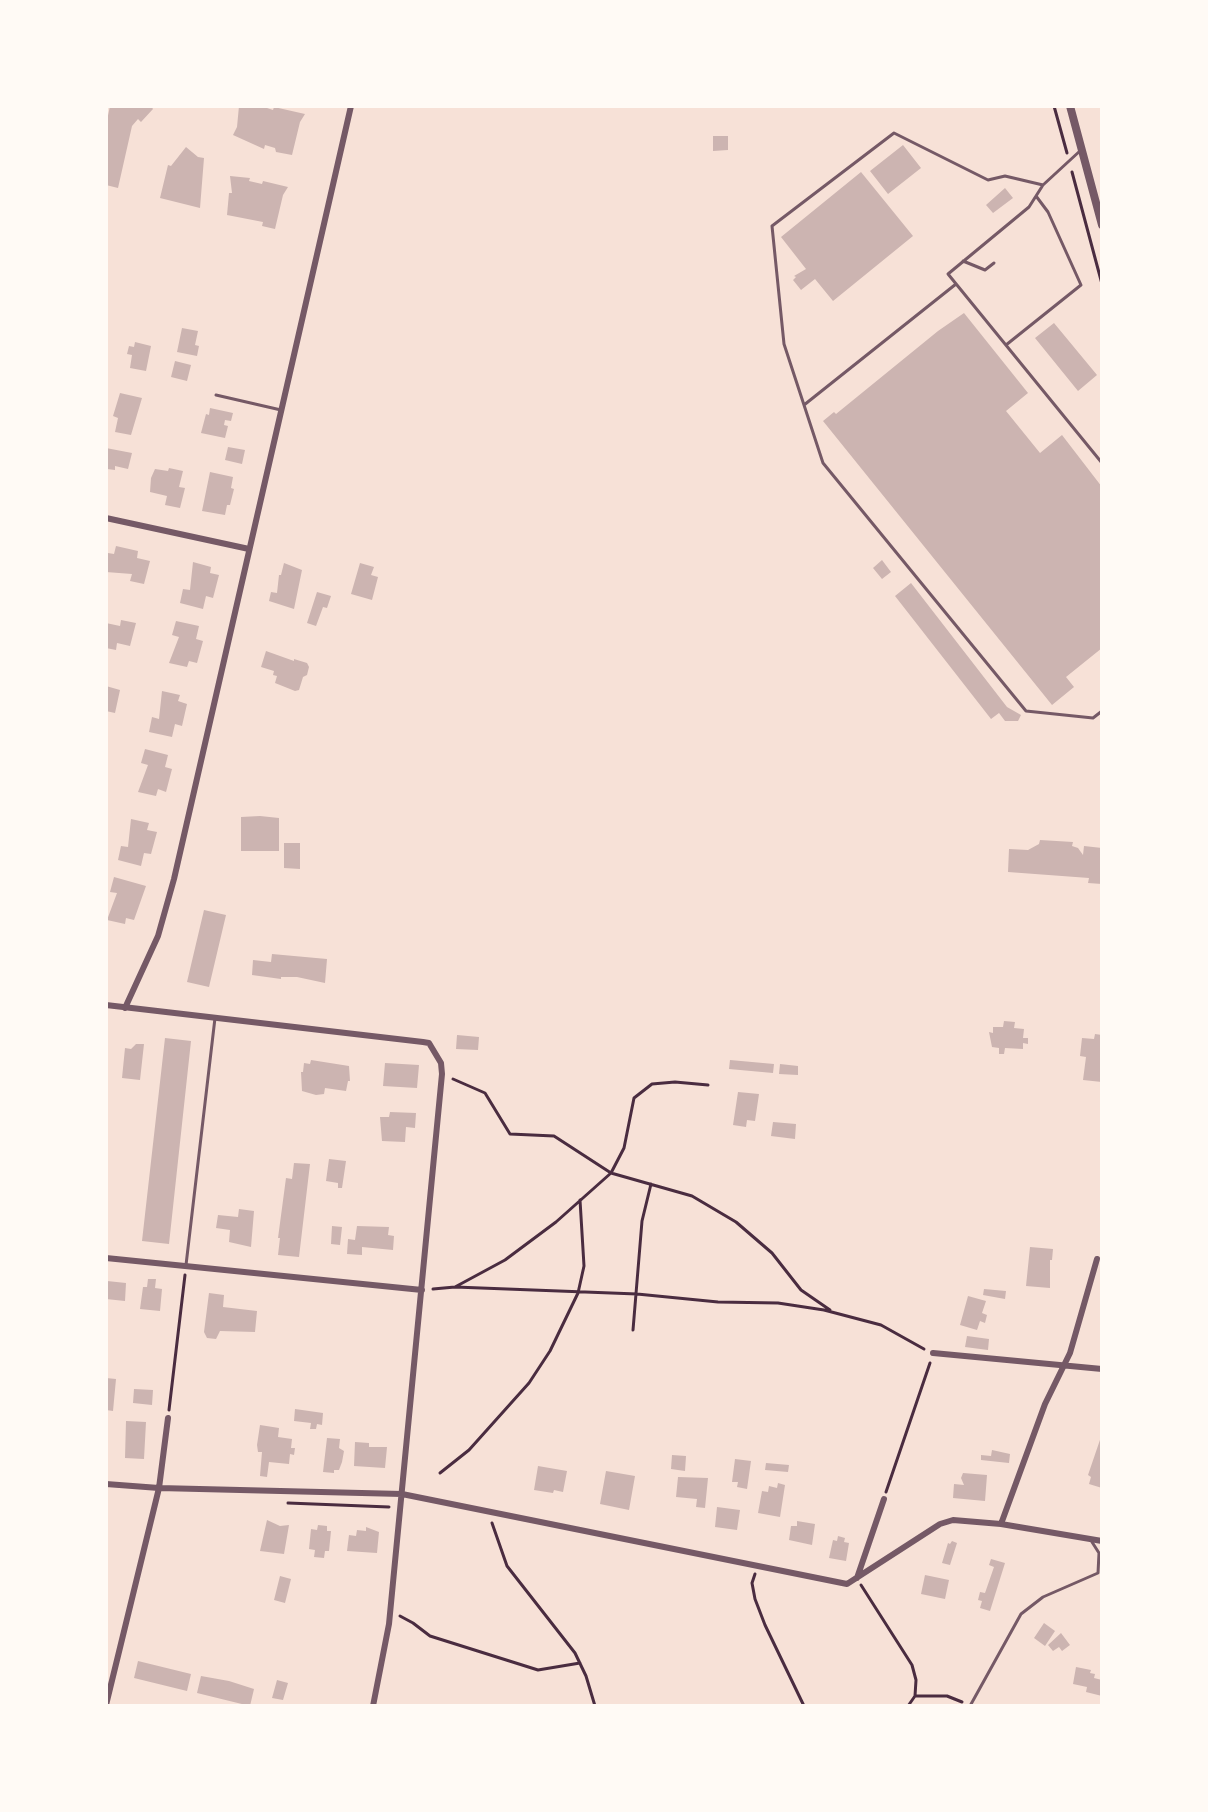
<!DOCTYPE html>
<style>
body{margin:0}
#map{position:relative;width:1208px;height:1812px;overflow:hidden;background:#f7e1d7;font-family:"Sofia Sans Condensed",sans-serif}
canvas{display:block}
.frame{position:absolute;inset:0;border:108px solid #fffaf5;pointer-events:none}
</style>
<div id="map">
<canvas width="1208" height="1812"></canvas>
<div class="frame"></div>
</div>
<script>
const ctx = document.querySelector('canvas').getContext('2d');
ctx.lineJoin = 'round';
function paint(path, color) { ctx.fillStyle = color; ctx.fill(path, 'evenodd'); }
const shape = rows => new Path2D(rows.map(r => 'M' + r).join(''));
function stroke(path, color, width, dash) { ctx.strokeStyle = color; ctx.lineWidth = width; ctx.lineCap = dash ? 'butt' : 'round'; ctx.setLineDash(dash || []); ctx.stroke(path); }
const building = shape([
 [110,106,151,106,153,109,141,122,138,119,132,126,118,188,106,185,106,125],
 [239,106,261,106,273,110,274,107,305,114,300,122,292,155,276,152,275,148,265,145,264,149,233,135,237,127],
 [713,136,728,136,728,150,713,151],
 [903,145,921,168,888,194,870,171],
 [186,147,198,157,204,158,200,208,160,198,168,165,171,166],
 [861,172,913,236,833,301,815,279,801,290,793,280,796,277,794,276,806,269,781,237],
 [230,176,250,178,249,181,262,184,263,181,288,187,283,195,275,229,262,226,263,222,227,215,229,193,232,193],
 [1005,188,1013,198,993,213,986,205],
 [964,313,1028,393,1006,411,1040,453,1062,435,1102,487,1102,648,1066,677,1074,687,1052,705,823,421,834,412,836,414,938,331],
 [1054,323,1097,375,1078,391,1035,338],
 [182,328,198,331,195,345,199,346,197,356,177,352],
 [135,342,151,346,146,371,130,368,132,355,127,354,129,346,134,347],
 [175,361,191,365,187,381,171,377],
 [120,393,142,398,131,435,115,432,118,418,113,416],
 [210,408,233,413,231,421,225,420,224,425,228,426,225,438,201,433,206,414,209,415],
 [228,447,245,450,242,464,225,460],
 [106,448,132,453,128,469,115,466,115,470,107,469],
 [169,468,183,471,179,487,185,488,180,508,165,505,167,496,150,492,151,478,155,469,168,471],
 [210,472,233,477,231,488,234,489,230,505,227,505,225,515,202,511],
 [116,546,138,551,137,558,150,561,144,584,130,581,132,574,106,572,108,553,114,554],
 [882,560,891,572,882,579,873,568],
 [193,562,211,567,210,573,219,575,213,598,206,596,203,609,180,603,183,589,190,590],
 [284,563,302,570,294,609,269,601,271,592,277,593,279,575,281,575],
 [360,563,374,567,371,575,378,577,372,600,351,594],
 [911,583,1007,707,1021,715,1018,721,1005,721,999,713,991,719,895,596],
 [317,592,331,596,327,608,323,607,316,626,307,623],
 [121,620,136,623,130,646,117,643,116,650,106,648,106,623,120,626],
 [176,621,199,626,196,639,203,641,197,663,189,661,187,667,169,663,179,637,172,635],
 [266,651,294,661,294,659,307,663,309,667,307,675,303,677,299,690,295,691,275,683,277,676,273,675,274,671,261,667],
 [106,686,120,690,115,713,106,711],
 [162,691,180,695,178,701,187,704,182,726,175,724,172,737,149,732,152,717,159,719],
 [145,749,168,755,165,767,172,769,166,792,158,789,156,796,138,792,148,765,141,763],
 [260,816,279,818,279,851,241,851,241,817],
 [131,819,149,823,147,830,157,832,151,854,144,853,141,866,118,860,121,846,128,847],
 [1040,840,1073,842,1072,846,1078,848,1083,855,1084,846,1102,848,1102,884,1088,883,1089,878,1008,872,1009,849,1028,850,1039,844],
 [284,843,300,843,300,869,284,868],
 [114,877,146,886,134,920,126,918,125,924,107,920,117,893,110,892],
 [204,910,226,915,209,987,187,982],
 [272,954,327,959,325,983,297,977,281,977,281,979,252,975,253,960,271,962],
 [1004,1021,1015,1022,1014,1028,1024,1029,1023,1038,1028,1038,1028,1044,1023,1043,1023,1049,1005,1048,1004,1054,999,1054,999,1048,992,1047,989,1032,993,1033,993,1027,1003,1027],
 [1095,1034,1102,1035,1102,1082,1083,1080,1086,1057,1080,1056,1082,1038,1094,1039],
 [457,1035,479,1037,478,1050,456,1049],
 [165,1038,191,1041,169,1244,142,1241],
 [136,1044,144,1044,140,1080,122,1078,125,1048,131,1049],
 [311,1060,349,1066,350,1081,348,1081,346,1091,325,1088,324,1094,316,1095,302,1091,301,1072,303,1072,304,1063,310,1064],
 [730,1060,774,1064,773,1073,729,1069],
 [385,1063,419,1065,417,1088,383,1086],
 [780,1064,798,1066,798,1075,779,1074],
 [738,1092,759,1094,755,1121,747,1120,746,1127,733,1125],
 [390,1112,416,1113,415,1128,406,1127,405,1142,382,1141,380,1117,389,1117],
 [773,1122,796,1124,795,1139,771,1136],
 [329,1159,346,1161,342,1188,338,1188,338,1183,326,1181],
 [294,1163,310,1164,299,1257,278,1255,280,1238,278,1238,286,1178,292,1179],
 [239,1209,254,1211,251,1247,229,1242,230,1230,216,1228,218,1215,238,1217],
 [332,1226,342,1227,340,1245,331,1244],
 [357,1226,389,1227,388,1235,394,1236,393,1250,362,1247,362,1255,347,1254,348,1239,355,1240],
 [1030,1247,1053,1249,1052,1260,1050,1260,1050,1288,1026,1286],
 [148,1279,156,1279,155,1288,162,1289,160,1311,140,1309,143,1287,147,1287],
 [107,1281,126,1283,125,1301,106,1299],
 [984,1289,1006,1291,1005,1299,983,1295],
 [209,1293,224,1295,223,1307,257,1311,255,1332,220,1331,216,1339,207,1338,204,1332],
 [968,1296,986,1301,982,1313,987,1315,985,1323,980,1321,977,1330,960,1325],
 [967,1336,989,1339,988,1350,965,1347],
 [106,1378,116,1379,113,1411,106,1410],
 [134,1389,153,1390,152,1405,133,1403],
 [295,1409,323,1413,322,1425,317,1424,316,1429,310,1429,311,1423,294,1421],
 [126,1421,146,1422,144,1459,125,1458],
 [260,1425,279,1428,278,1437,292,1439,291,1448,295,1448,294,1455,290,1454,289,1464,269,1462,267,1477,260,1476,262,1452,258,1452,257,1445],
 [1102,1434,1102,1488,1089,1484,1091,1477,1088,1475],
 [327,1438,340,1439,339,1448,344,1451,342,1462,339,1470,334,1470,334,1473,323,1472],
 [355,1442,369,1443,369,1447,387,1447,385,1468,354,1466],
 [992,1450,1010,1454,1009,1463,981,1460,981,1455,991,1456],
 [672,1455,686,1456,685,1471,671,1469],
 [735,1459,751,1461,747,1489,737,1487,738,1482,732,1482],
 [766,1463,789,1465,788,1472,765,1470],
 [538,1466,567,1471,563,1492,554,1490,553,1493,534,1490],
 [606,1471,635,1476,629,1510,600,1504],
 [963,1473,987,1475,985,1501,953,1498,954,1484,964,1485,961,1478],
 [678,1477,708,1478,705,1508,696,1507,697,1499,676,1497],
 [778,1483,785,1485,780,1517,758,1513,762,1491,768,1492,769,1486,777,1488],
 [717,1507,740,1510,737,1530,715,1527],
 [267,1520,280,1526,289,1525,284,1554,260,1551],
 [797,1521,815,1524,812,1545,789,1540,791,1526,797,1526],
 [318,1525,327,1526,327,1531,331,1531,329,1551,325,1551,324,1558,314,1557,315,1550,309,1549,311,1529,317,1530],
 [366,1527,379,1532,377,1553,347,1551,349,1535,356,1536,357,1530,366,1531],
 [838,1536,845,1538,844,1542,849,1543,846,1561,829,1558,833,1540,837,1541],
 [952,1541,957,1543,950,1565,942,1563,948,1543,950,1544],
 [991,1559,1005,1563,990,1611,980,1608,982,1601,978,1600,980,1592,985,1593,994,1567,989,1565],
 [925,1575,949,1580,945,1599,921,1594],
 [280,1576,291,1579,285,1603,274,1600],
 [1044,1623,1055,1631,1045,1646,1034,1638],
 [1061,1633,1070,1645,1062,1651,1059,1647,1053,1651,1048,1645],
 [138,1661,191,1674,187,1691,134,1678],
 [1076,1667,1091,1670,1090,1673,1095,1674,1094,1678,1102,1680,1102,1696,1086,1692,1087,1687,1073,1684],
 [201,1676,229,1681,254,1689,250,1706,197,1693],
 [277,1680,288,1683,283,1700,272,1698]
]);
const path = shape([
 [1054,106,1067,153],
 [1072,172,1102,284],
 [453,1079,485,1093,510,1134,554,1136,611,1173,692,1196,736,1222,772,1253,801,1290,830,1310],
 [455,1287,637,1294,718,1302,778,1303,824,1310,881,1325,924,1349],
 [433,1289,455,1287,505,1260,556,1222,611,1173,624,1148,634,1098,652,1084,675,1082,708,1085],
 [633,1330,642,1221,651,1184],
 [169,1410,185,1275],
 [440,1473,469,1450,529,1383,550,1351,578,1293,584,1266,580,1200],
 [886,1492,930,1363],
 [288,1503,389,1507],
 [492,1523,507,1566,575,1653,586,1676,595,1706],
 [755,1574,752,1583,755,1599,765,1625,804,1706],
 [861,1585,912,1665,916,1680,915,1696,908,1706],
 [400,1616,413,1623,430,1636,538,1670,580,1663],
 [915,1696,947,1696,962,1702]
]);
const service = shape([
 [1081,150,1043,185,1029,207,948,274,1102,463],
 [963,261,985,270,994,263],
 [956,284,804,405,823,463,1026,711,1093,718,1102,711],
 [1006,345,1081,285,1048,212,1036,196],
 [216,395,281,410],
 [804,405,784,344,772,226,894,133,988,180,1005,176,1043,185],
 [186,1265,215,1018],
 [970,1706,1021,1614,1043,1597,1098,1573,1099,1553,1092,1542]
]);
const minor = shape([
 [106,518,249,549],
 [106,1005,423,1042,429,1043,441,1063,442,1074,389,1624,373,1706],
 [125,1008,158,936,174,879,351,106],
 [106,1258,422,1290],
 [933,1353,1102,1369],
 [106,1484,159,1488,402,1494,847,1584,940,1524,953,1520,1001,1524,1102,1541],
 [1001,1524,1045,1404,1070,1353,1097,1259],
 [857,1578,884,1499],
 [106,1705,159,1488,168,1418]
]);
const tertiary = shape([
 [1070,106,1102,225]
]);
paint(building, '#ccb4b1');
stroke(path, '#4a2c40', 3);
stroke(service, '#755966', 3);
stroke(minor, '#755966', 6);
stroke(tertiary, '#755966', 8);
</script>
